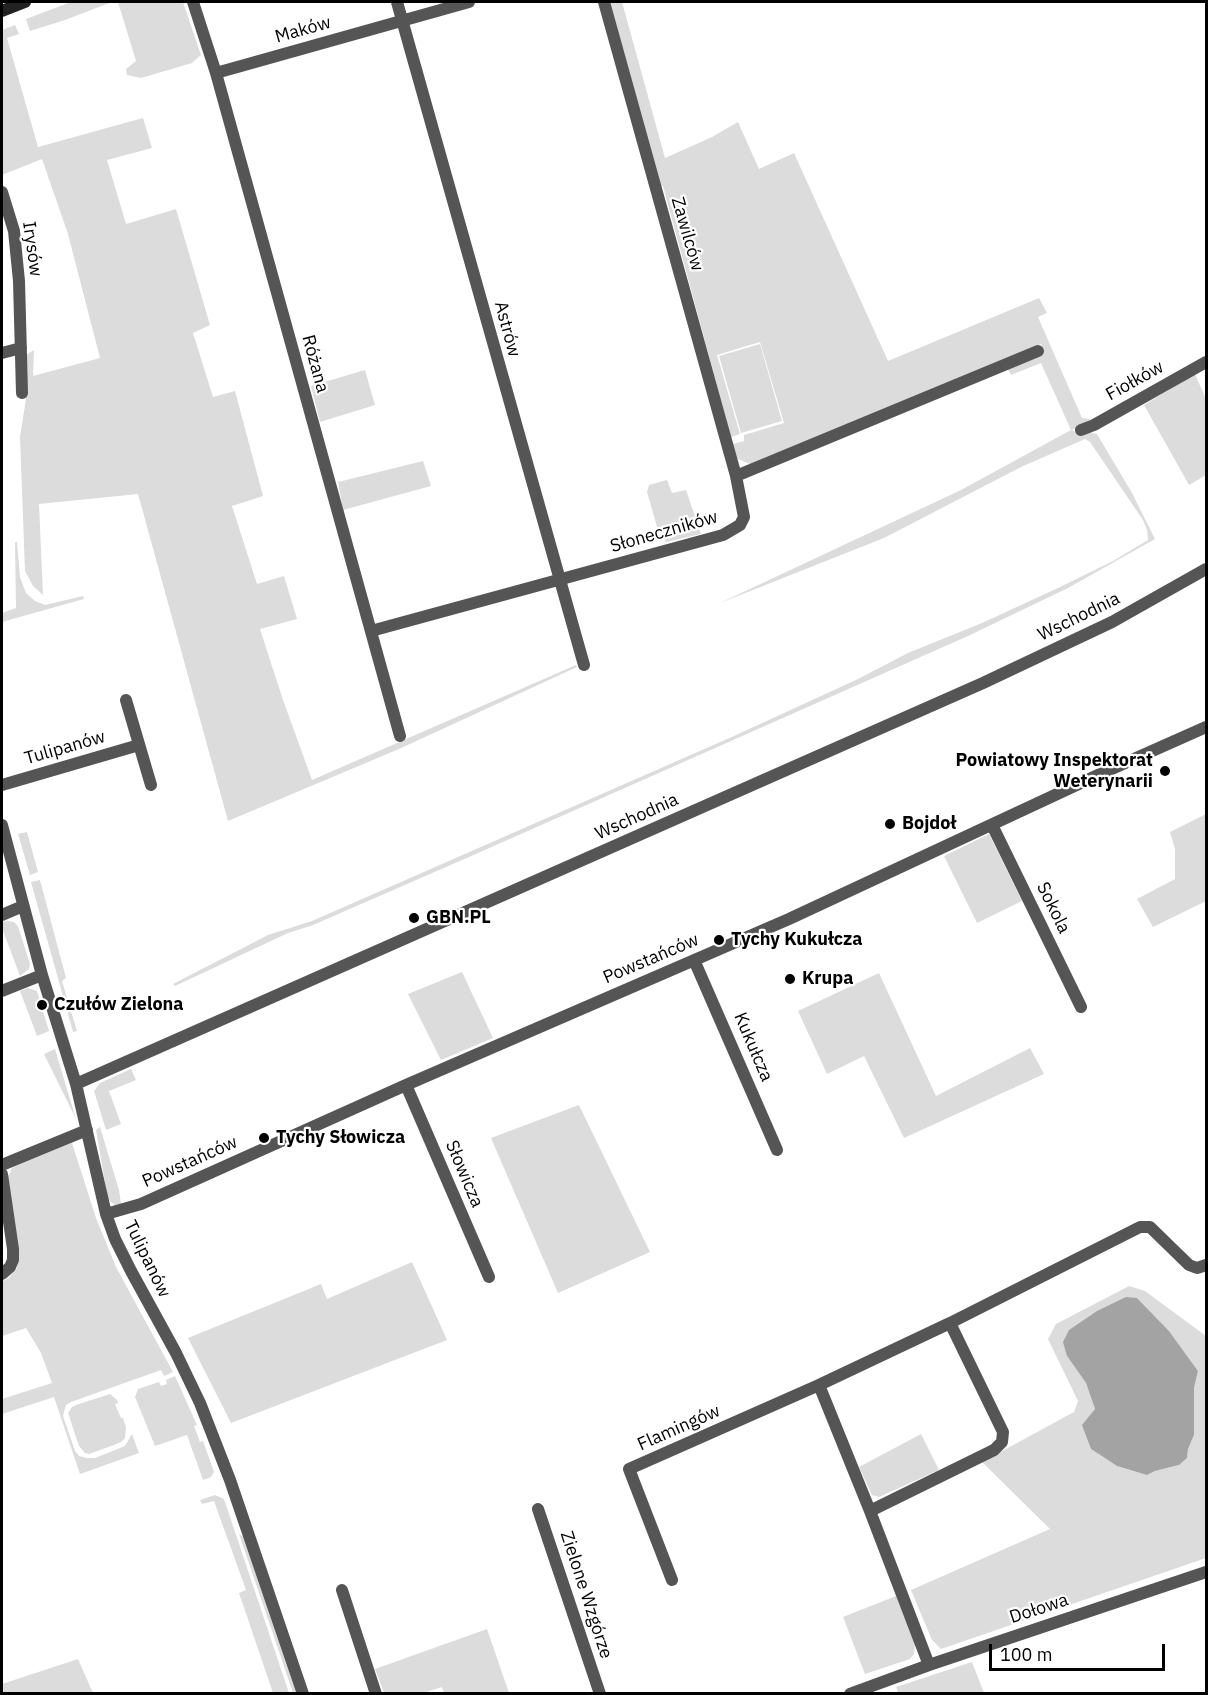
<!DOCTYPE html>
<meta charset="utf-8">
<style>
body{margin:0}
#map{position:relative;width:1208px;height:1695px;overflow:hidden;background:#fff;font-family:"IBM Plex Sans",sans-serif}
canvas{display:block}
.frame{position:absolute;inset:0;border:3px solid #000;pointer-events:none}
.scale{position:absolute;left:989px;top:1644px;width:176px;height:27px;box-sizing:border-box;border:3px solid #000;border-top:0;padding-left:8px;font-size:18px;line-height:21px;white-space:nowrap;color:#000;-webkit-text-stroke:4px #fff;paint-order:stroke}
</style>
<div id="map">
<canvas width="1208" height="1695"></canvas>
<div class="frame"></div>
<div class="scale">100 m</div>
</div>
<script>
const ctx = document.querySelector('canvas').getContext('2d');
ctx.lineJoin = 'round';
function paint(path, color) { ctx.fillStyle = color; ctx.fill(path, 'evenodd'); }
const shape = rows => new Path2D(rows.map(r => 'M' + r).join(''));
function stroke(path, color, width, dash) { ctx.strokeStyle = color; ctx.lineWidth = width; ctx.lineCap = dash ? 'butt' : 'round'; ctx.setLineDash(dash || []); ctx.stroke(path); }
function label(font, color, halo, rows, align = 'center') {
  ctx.font = font + ' "IBM Plex Sans",sans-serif'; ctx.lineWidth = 4.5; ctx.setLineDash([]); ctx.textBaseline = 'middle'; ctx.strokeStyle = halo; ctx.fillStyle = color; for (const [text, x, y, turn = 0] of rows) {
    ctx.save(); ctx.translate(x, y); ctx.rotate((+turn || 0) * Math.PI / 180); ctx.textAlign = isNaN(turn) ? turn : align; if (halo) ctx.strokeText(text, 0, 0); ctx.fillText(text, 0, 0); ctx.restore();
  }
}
const green = shape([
 [71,2,112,2,65,20,30,31,26,19],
 [118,2,183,2,201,55,192,63,141,78,127,75,126,69,136,61],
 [609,2,622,2,665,158,712,137,738,122,759,169,794,153,888,361,1039,298,1047,313,1038,317,1082,418,1091,419,1072,430,1078,434,1086,432,1097,434,1132,493,1155,539,1068,588,968,636,469,857,313,925,288,933,175,986,173,984,268,935,312,921,734,736,858,679,908,653,982,623,1058,588,1113,561,1148,540,1147,530,1143,520,1090,442,1085,439,1021,467,884,538,720,603,961,490,1071,430,1041,363,1011,375,1008,369,1041,356,1044,350,1041,344,750,464,736,458,733,444,744,441,744,435,784,423,760,342,717,355,740,434,731,437,663,186,661,187],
 [15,25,19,34,7,38,38,147,143,118,152,148,107,160,126,224,176,209,210,325,193,333,213,397,235,391,263,496,232,506,257,584,284,576,297,619,260,629,283,700,312,780,576,665,577,667,399,749,228,821,138,494,39,504,43,595,33,586,25,571,20,437,26,399,26,355,34,350,33,376,100,358,68,234,42,159,2,175,2,30],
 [760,344,782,421,741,433,719,356],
 [365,370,375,405,320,422,311,386],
 [1195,374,1206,399,1206,475,1189,485,1144,405],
 [423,461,431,486,343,510,338,482],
 [667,480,672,493,686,490,701,534,666,542,657,527,647,492,649,485],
 [15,542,17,542,20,577,26,593,35,601,45,605,83,596,84,599,2,622,2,613,16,608],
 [1206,814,1206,901,1153,927,1137,899,1175,879,1175,849,1170,832],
 [27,832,38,872,30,875,18,834],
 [989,834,1022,901,977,923,944,856],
 [40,880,66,978,62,981,77,1031,73,1032,31,882],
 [7,921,14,922,18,926,30,964,29,969,20,976,2,928,2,922],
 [462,972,493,1038,441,1060,408,994],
 [879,973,936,1096,1030,1048,1044,1074,904,1138,864,1056,827,1074,798,1011],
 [28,988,37,991,49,1031,37,1036,20,991],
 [55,1049,76,1119,44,1054],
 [131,1069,136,1080,109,1091,121,1124,106,1130,94,1091,100,1083],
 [579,1105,650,1252,558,1293,491,1138],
 [100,1127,119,1190,121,1204,115,1205,109,1200,107,1194,96,1130],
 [72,1143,96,1218,116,1267,173,1372,164,1376,161,1370,71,1402,66,1405,63,1416,75,1451,79,1456,87,1458,95,1458,125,1446,132,1434,139,1453,80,1474,54,1397,2,1414,2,1399,52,1383,41,1353,26,1328,2,1336,2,1281,8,1279,17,1268,19,1256,8,1177,12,1168,20,1164],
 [412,1262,447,1340,231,1423,188,1338,321,1284,327,1299],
 [1129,1286,1145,1291,1206,1336,1206,1558,941,1649,932,1640,911,1590,1050,1529,982,1462,1074,1412,1078,1401,1048,1339,1056,1324],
 [1137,1298,1169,1331,1198,1371,1194,1388,1194,1435,1188,1449,1187,1458,1179,1465,1155,1471,1147,1475,1117,1466,1091,1449,1083,1425,1095,1409,1086,1383,1067,1356],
 [175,1376,197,1425,194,1426,200,1442,203,1441,214,1472,211,1477,203,1480,187,1435,155,1446,135,1397,138,1389,159,1382,161,1386,167,1384,166,1380],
 [110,1394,117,1400,118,1403,115,1404,121,1418,123,1418,126,1427,125,1438,121,1442,114,1445,89,1454,85,1453,79,1446,68,1413,72,1407,76,1405],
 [921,1434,939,1470,879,1497,872,1495,859,1467],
 [215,1495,224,1499,289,1693,273,1693,239,1593,246,1590,214,1501,202,1504,200,1500],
 [239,1534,243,1537,296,1693,293,1693],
 [896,1596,915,1644,914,1654,910,1659,865,1674,843,1617],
 [487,1629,509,1693,444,1693,442,1687,423,1693,384,1693,375,1669],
 [78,1659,93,1693,2,1693,2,1684],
 [972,1662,984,1693,898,1693,896,1687]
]);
const water = shape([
 [1126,1297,1137,1298,1169,1331,1198,1371,1194,1388,1194,1435,1188,1449,1187,1458,1179,1465,1155,1471,1147,1475,1117,1466,1091,1449,1082,1425,1095,1409,1086,1383,1067,1356,1063,1342,1069,1330,1097,1311]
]);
const street = shape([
 [193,2,216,73,400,736],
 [397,2,584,665],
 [604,2,736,476],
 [216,73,469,2],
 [2,192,14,231,19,281,22,393],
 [2,353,21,348],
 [1081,430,1094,425,1206,362],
 [371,631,723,535,740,525,744,517,736,476,1038,351],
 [126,700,151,785],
 [2,785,139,745],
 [2,825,42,975,76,1084,106,1214,115,1239,131,1271,176,1353,200,1403,230,1480,303,1694],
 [992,825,1081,1007],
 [2,915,23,906],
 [694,960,777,1150],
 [2,991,42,975],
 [76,1084,983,683,1112,622,1206,569],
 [406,1085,489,1277],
 [2,1165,87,1130],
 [2,1174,13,1249,13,1260,10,1267,2,1274],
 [106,1214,141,1204,406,1085,789,919,1098,775,1206,727],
 [819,1385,870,1511,929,1665],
 [538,1509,600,1694],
 [870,1511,994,1450,1002,1442,1003,1432,950,1323],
 [672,1580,629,1469,819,1385,950,1323,1140,1227,1150,1227,1189,1265,1197,1268,1206,1265],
 [342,1590,376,1694],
 [850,1694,929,1665,1206,1572]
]);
const secondary = shape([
 [2,11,25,2]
]);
const markers = [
 [1165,771,6,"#000"],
 [890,824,6,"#000"],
 [414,918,6,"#000"],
 [719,940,6,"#000"],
 [790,979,6,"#000"],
 [42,1005,6,"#000"],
 [264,1138,6,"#000"]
];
const streetNames = [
 ["Maków",303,30,-16],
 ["Zawilców",687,234,74],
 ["Irysów",32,249,82],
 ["Astrów",507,329,75],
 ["Różana",315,364,75],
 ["Fiołków",1135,381,-29],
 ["Słoneczników",664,532,-16],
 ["Wschodnia",1079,617,-26],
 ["Tulipanów",65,748,-16],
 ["Wschodnia",637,817,-24],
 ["Sokola",1053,908,64],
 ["Powstańców",651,959,-23],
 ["Kukułcza",753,1047,67],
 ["Powstańców",190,1162,-24],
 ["Słowicza",464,1174,67],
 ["Tulipanów",147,1259,64],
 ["Flamingów",679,1428,-24],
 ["Zielone Wzgórze",586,1595,72],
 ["Dołowa",1039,1609,-18]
];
const poiNames = [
 ["Powiatowy Inspektorat",1153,761,"right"],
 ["Weterynarii",1153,782,"right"],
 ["Bojdoł",902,824],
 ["GBN.PL",426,918],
 ["Tychy Kukułcza",731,940],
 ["Krupa",802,979],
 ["Czułów Zielona",54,1005],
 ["Tychy Słowicza",276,1138]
];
paint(green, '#dcdcdc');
paint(water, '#a3a3a3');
stroke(street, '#555', 12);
stroke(secondary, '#222', 12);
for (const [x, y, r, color] of markers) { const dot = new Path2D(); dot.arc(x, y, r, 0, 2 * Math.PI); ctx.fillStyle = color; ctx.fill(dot); stroke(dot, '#fff', 2); }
label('18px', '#000', '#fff', streetNames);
label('bold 18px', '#000', '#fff', poiNames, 'left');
</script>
